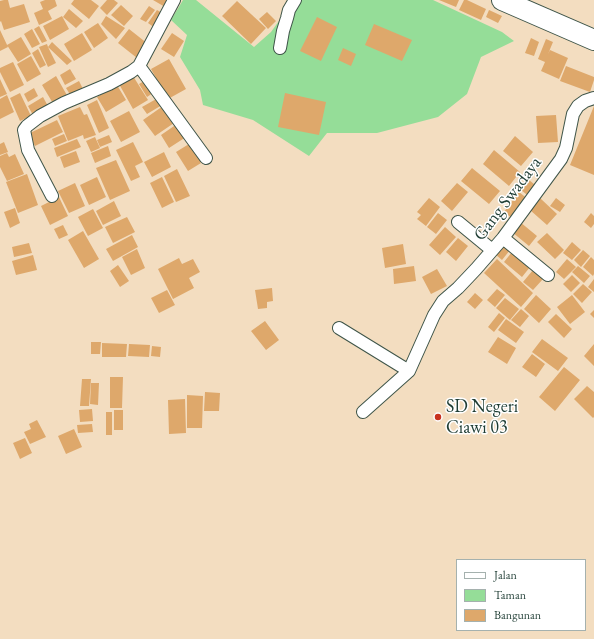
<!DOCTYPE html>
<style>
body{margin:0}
#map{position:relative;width:594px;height:639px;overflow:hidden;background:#f3ddc0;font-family:"EB Garamond",serif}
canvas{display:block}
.legend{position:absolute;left:456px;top:559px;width:130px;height:72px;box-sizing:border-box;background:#fff;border:1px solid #a5b1ae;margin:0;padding:5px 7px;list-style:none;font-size:12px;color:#1f3d34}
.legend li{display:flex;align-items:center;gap:8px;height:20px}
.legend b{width:20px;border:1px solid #a5b1ae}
</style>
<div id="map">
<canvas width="594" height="639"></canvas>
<ul class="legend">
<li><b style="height:5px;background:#fff"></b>Jalan</li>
<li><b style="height:11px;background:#95dd98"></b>Taman</li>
<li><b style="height:11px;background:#dea86b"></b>Bangunan</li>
</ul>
</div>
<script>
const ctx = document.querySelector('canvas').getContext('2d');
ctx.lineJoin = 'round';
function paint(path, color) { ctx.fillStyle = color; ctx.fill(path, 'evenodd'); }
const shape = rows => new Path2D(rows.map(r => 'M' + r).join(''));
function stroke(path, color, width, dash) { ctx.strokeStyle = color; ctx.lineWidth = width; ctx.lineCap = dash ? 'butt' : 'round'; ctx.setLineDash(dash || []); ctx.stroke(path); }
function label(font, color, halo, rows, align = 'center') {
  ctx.font = font + ' "EB Garamond",serif'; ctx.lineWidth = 3; ctx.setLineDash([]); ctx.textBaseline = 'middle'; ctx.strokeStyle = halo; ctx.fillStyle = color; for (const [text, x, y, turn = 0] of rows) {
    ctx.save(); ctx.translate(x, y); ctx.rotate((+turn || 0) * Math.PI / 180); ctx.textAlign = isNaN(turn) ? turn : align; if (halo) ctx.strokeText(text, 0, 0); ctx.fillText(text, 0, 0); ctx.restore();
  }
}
const green = shape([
 [183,0,196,0,254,47,271,32,294,0,433,0,502,32,514,41,481,57,467,94,438,117,377,133,327,133,309,156,253,120,203,105,200,90,180,57,187,35,171,20]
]);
const building = shape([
 [4,0,8,0,10,8,24,4,30,22,4,30,1,21,0,22,0,1],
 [45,0,55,0,57,6,48,11,52,19,39,25,34,13,43,9,40,2],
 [74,0,91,0,99,6,89,19,71,4],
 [107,0,114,0,118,3,107,15,100,8],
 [153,0,168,0,165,7],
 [439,0,459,0,456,7],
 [464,0,467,0,486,9,481,20,459,10],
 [237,1,266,28,251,44,222,16],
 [121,5,133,16,124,26,111,15],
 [149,6,155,10,146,22,140,19],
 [69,9,83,21,76,28,63,17],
 [157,10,164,14,155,28,148,23],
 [489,10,502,16,498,23,486,17],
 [267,12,276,21,268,29,259,19],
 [62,16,69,29,50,40,43,26],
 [106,16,125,28,116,39,101,24],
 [317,17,337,27,321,61,300,51],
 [98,23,108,38,94,48,84,32],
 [374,24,412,40,402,61,365,45],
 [39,26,47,41,42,43,34,29],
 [32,29,40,44,32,48,24,34],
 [129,29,148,44,137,58,118,43],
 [0,30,8,47,0,51],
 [82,33,92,50,74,61,64,44],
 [172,33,184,41,174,57,161,49],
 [21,37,31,54,18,62,7,45],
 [531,38,539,42,534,56,525,53],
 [546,39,553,42,548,54,550,50,568,58,559,79,541,71,545,62,538,59],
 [52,42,72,61,67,65,48,47,56,63,48,67,39,47,47,44,48,47],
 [343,48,356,54,351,66,338,60],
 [38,49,46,65,40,68,32,53],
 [31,56,41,74,27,82,17,64],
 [169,59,186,89,168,99,151,69],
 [13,62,24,85,10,92,0,72,0,68],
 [566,66,594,77,594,80,590,92,560,81],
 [70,69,76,79,65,85,60,75],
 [56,76,68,97,54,105,42,85],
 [133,76,148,100,133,109,119,84],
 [0,79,7,94,0,97],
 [146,80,153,93,147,97,139,84],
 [79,81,83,89,71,96,66,88],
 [117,85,126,100,106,112,97,97],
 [34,88,38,96,28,102,24,94],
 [20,93,31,116,20,121,10,98],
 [285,93,326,102,319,135,278,127],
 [7,95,14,112,0,119,0,99],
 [43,97,49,108,34,117,28,106],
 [158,98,162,105,147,114,142,107],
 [97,100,109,128,99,133,87,105],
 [163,106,174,123,155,136,143,120],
 [594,106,594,175,570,165],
 [80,107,84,115,87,114,96,135,84,139,83,135,68,141,58,116],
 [129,111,140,132,121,142,110,121],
 [556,115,558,142,538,143,536,116],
 [57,120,63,132,35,146,28,134],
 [177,124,186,137,169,148,161,135],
 [64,134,67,141,55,146,52,139],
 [109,135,112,142,100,147,97,140],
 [515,136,533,152,521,166,503,151],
 [95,137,100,148,91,152,86,141],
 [77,139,81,147,57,157,54,148],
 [4,142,8,152,0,155,0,144],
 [133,142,143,162,135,166,140,177,131,181,116,150],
 [189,144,195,153,198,151,203,160,200,162,201,163,188,171,176,152],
 [108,146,111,156,95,163,91,153],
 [494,150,520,172,509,186,483,164],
 [76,151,80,162,64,168,60,157],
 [164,152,171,167,152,177,144,162],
 [7,153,9,157,15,154,24,174,7,181,0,167,0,156],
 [116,160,130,191,110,200,96,168],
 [472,168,500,191,489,204,461,181],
 [177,169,190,196,176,202,164,176],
 [27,174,38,205,18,213,6,182],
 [97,177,106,197,89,205,80,185],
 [162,177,174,202,162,208,150,183],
 [529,180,539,188,531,198,521,190],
 [75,183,85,206,69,213,58,191],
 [457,183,468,192,452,211,441,201],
 [519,192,529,200,513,219,504,212],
 [59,197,68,216,50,225,41,206],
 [429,198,440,207,426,226,417,219,421,215,417,212],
 [540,198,557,214,547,225,530,210],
 [556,198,565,205,560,212,550,206],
 [114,201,121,216,103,225,96,211],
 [15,208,20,223,10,228,4,212],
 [93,209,103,228,88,236,78,217],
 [438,213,447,220,436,234,427,227],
 [591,213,594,216,594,224,591,228,584,222],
 [127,217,135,232,113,243,105,227],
 [520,222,537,236,529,246,512,232],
 [63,225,68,235,59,239,54,229],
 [445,227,456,237,440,255,429,245],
 [83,231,99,259,84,268,68,240],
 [547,233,564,250,555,259,537,242],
 [132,235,138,247,113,261,106,249],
 [458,238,468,246,456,261,446,252],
 [572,242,581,250,572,260,563,253],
 [29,243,32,253,14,257,12,247],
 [403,244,406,264,385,268,382,248],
 [503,244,510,250,502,260,495,254],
 [137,249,145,268,131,275,122,257],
 [583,250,590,256,581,267,574,260],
 [512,252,530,267,522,277,504,262],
 [33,255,37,270,16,275,12,261],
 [591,257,594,260,594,274,593,276,583,267],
 [179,258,182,264,193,259,200,272,189,278,194,288,173,299,158,269],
 [497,259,533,293,521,307,484,273],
 [567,259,576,267,564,279,556,272],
 [118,265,129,281,120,287,110,271],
 [414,266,416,281,394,284,393,269],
 [578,266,590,276,584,283,572,272],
 [437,269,447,286,431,294,422,277],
 [533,270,543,279,533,290,523,282],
 [572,275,580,283,571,292,563,284],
 [594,279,594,292,588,287],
 [583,284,592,292,582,303,573,294],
 [272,288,273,301,267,302,267,308,258,309,255,290],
 [497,289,505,295,495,307,487,300],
 [167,290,175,305,159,313,151,298],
 [475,293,483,300,475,309,467,302],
 [536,295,551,309,539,323,524,309],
 [572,295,585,312,570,324,557,307],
 [505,298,519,309,510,320,496,308],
 [521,309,529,316,520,327,511,320],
 [594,310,594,318,590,314],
 [499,313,505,318,494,332,488,327],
 [556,314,572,329,564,338,548,322],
 [506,319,524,332,516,343,498,330],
 [265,321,279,340,266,350,251,331],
 [498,337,516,348,507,364,488,352],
 [542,339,568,358,558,371,532,352],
 [91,342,101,342,100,354,91,354],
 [102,343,127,344,126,357,102,357],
 [129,344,150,345,149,357,128,356],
 [594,344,594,366,584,356],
 [152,346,161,347,160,357,151,356],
 [532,354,545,364,536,377,522,367],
 [564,367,580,380,555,411,539,397],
 [110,377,123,377,122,408,110,408],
 [82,379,91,379,89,406,80,406],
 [91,383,99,383,98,405,90,404],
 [587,386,594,392,594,417,593,418,574,399],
 [205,392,220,393,219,411,204,411],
 [187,395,203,396,202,428,187,428],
 [185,399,186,433,169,434,168,400],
 [92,409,93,421,80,422,79,410],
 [114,410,123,410,123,430,114,430],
 [106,412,112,412,112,435,106,435],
 [37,420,46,437,30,444,24,432,31,429,29,424],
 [92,424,93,432,78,433,77,425],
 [74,429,82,447,66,454,58,436],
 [25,438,32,453,20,459,13,443]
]);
const minor = shape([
 [280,48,283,31,287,18,289,10,295,0],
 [139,66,206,158],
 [52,196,28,150,24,130,27,126,40,116,64,103,109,84,131,72,139,66,174,0],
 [458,222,492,250],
 [503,238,548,275],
 [339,328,409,371],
 [363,412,409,371,434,315,443,301,458,288,476,269,503,238,561,159,566,148,573,114,578,106,585,101,594,98]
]);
const trunk = shape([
 [502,0,594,40]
]);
const markers = [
 [438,417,4,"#c8321e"]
];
const streetNames = [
 ["Gang Swadaya",508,199,-53]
];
const poiNames = [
 ["SD Negeri",446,407],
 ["Ciawi 03",446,428]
];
paint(green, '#95dd98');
paint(building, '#dea86b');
stroke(minor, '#3f5549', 14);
stroke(trunk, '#3f5549', 22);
stroke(minor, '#fff', 12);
stroke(trunk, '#fff', 20);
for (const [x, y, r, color] of markers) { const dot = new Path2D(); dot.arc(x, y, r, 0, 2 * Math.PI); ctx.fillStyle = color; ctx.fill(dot); stroke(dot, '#fff', 1.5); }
label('18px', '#1f3d34', '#fff', streetNames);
label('18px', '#1f3d34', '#fff', poiNames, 'left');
</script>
